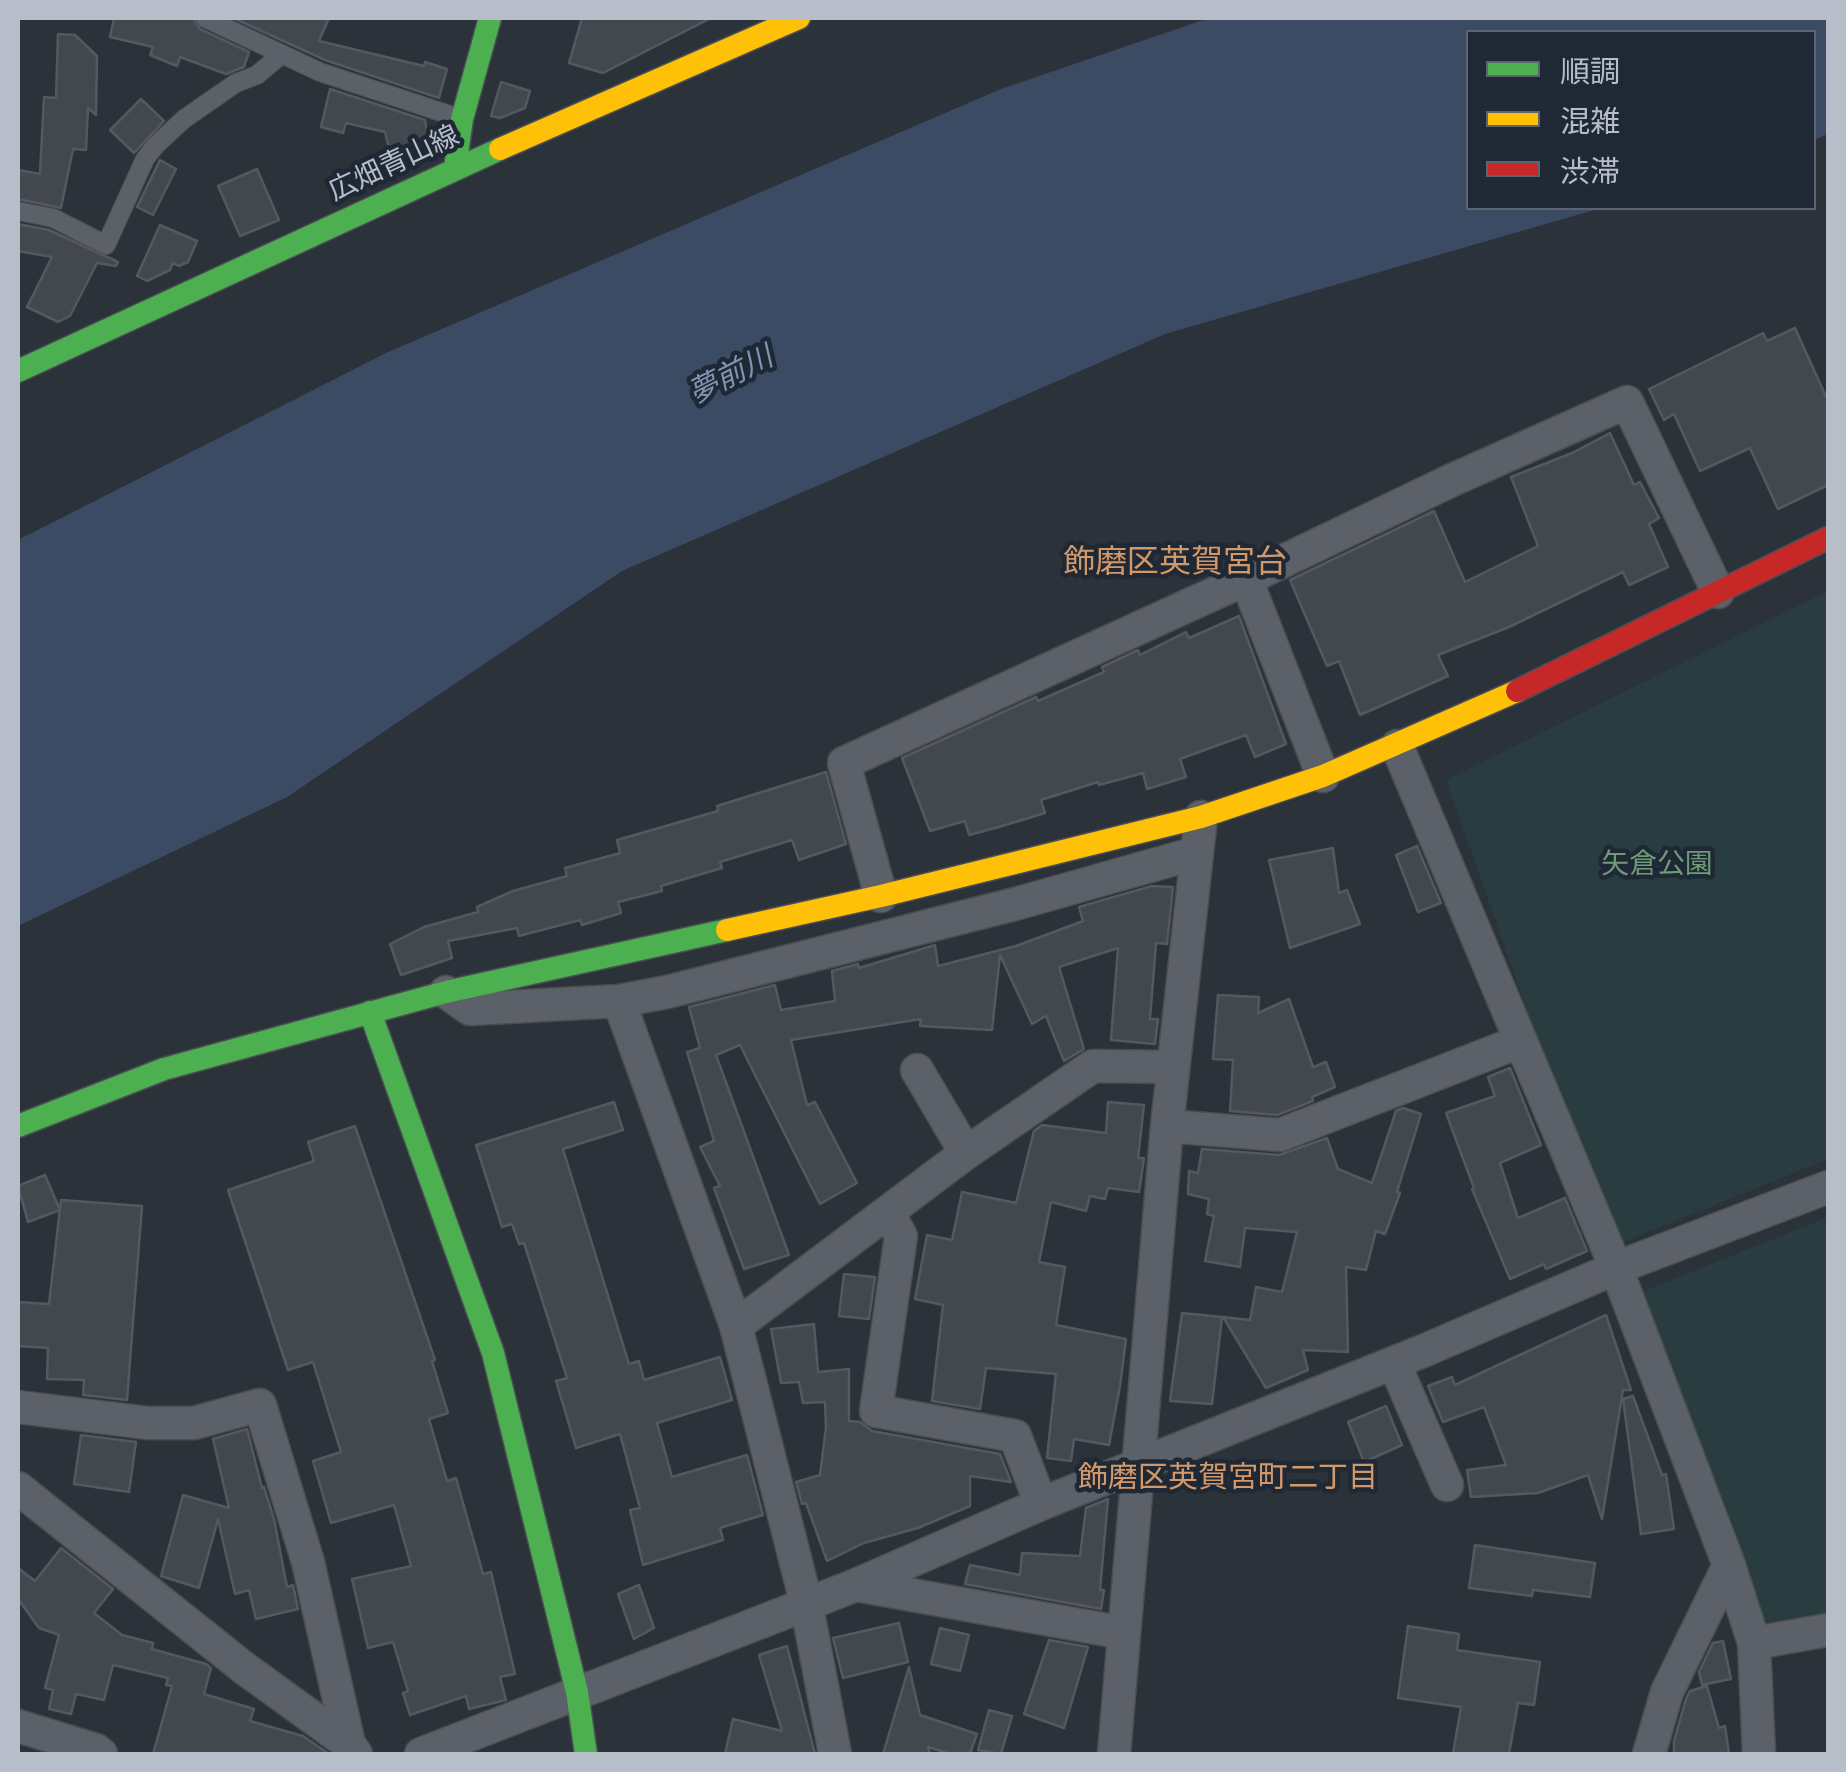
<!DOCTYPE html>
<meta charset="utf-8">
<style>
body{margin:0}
#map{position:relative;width:1846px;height:1772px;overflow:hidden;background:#2c323a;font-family:"PT Sans","Noto Sans JP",sans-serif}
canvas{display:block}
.frame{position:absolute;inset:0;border:20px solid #b7beca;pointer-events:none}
.legend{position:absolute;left:1466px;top:30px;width:350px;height:180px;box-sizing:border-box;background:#1f2835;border:2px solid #5c6471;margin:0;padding:12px 18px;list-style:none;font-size:30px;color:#b7beca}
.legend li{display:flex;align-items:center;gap:20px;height:50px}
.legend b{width:50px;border:2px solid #5c6471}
</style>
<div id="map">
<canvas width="1846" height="1772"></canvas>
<div class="frame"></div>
<ul class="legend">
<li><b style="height:12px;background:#4caf50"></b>順調</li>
<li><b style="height:12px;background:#ffc107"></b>混雑</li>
<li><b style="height:12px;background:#c62828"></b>渋滞</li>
</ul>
</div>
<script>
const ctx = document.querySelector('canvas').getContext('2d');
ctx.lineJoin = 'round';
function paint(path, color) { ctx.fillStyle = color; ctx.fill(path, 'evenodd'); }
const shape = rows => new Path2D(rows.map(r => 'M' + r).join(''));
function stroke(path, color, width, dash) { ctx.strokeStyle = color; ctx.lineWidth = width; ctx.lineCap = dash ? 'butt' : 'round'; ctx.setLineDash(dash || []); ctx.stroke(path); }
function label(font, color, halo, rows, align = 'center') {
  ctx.font = font + ' "PT Sans","Noto Sans JP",sans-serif'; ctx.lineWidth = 9; ctx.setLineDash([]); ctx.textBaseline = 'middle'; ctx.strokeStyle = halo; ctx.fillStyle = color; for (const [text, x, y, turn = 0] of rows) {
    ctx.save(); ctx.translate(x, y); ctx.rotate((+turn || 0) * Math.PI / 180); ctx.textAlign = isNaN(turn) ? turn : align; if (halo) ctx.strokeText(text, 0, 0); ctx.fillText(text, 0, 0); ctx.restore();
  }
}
const green = shape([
 [1828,591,1828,1159,1619,1244,1534,1030,1446,780],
 [1828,1217,1828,1617,1774,1627,1762,1618,1733,1524,1639,1293]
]);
const water = shape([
 [1209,18,1828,18,1828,134,1814,140,1814,32,1468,32,1468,208,1601,208,1165,334,622,571,287,797,18,926,18,540,386,353,1001,89]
]);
const building = shape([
 [114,18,193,18,200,29,249,52,244,67,226,74,180,57,177,66,150,55,153,47,110,37,114,18],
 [233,18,329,18,319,41,424,66,425,62,447,69,439,98,325,60,233,18],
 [582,18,711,18,603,73,569,63,582,18],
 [58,34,75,35,97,56,96,115,88,108,86,150,73,149,61,208,18,199,18,170,40,174,44,97,56,98,58,34],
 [501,82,530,91,525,108,500,118,491,116,501,82],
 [330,89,425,120,430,149,393,166,385,132,346,123,343,133,321,127,330,89],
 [141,99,164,121,134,153,110,130,141,99],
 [160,160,176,169,153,215,137,207,160,160],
 [257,169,279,220,240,236,218,186,257,169],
 [18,224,49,230,118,262,116,266,97,263,70,316,58,322,27,307,52,257,18,251,18,224],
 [160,225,197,241,188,262,179,266,173,263,170,270,147,281,137,276,160,225],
 [1795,328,1828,401,1828,485,1778,509,1750,448,1700,471,1674,414,1664,420,1649,389,1763,333,1767,341,1795,328],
 [1610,433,1634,485,1640,482,1659,518,1649,524,1668,567,1629,585,1623,572,1509,627,1438,655,1448,676,1360,715,1339,661,1327,666,1290,580,1434,511,1465,582,1538,546,1511,477,1572,453,1610,433],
 [1239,616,1286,744,1255,757,1246,735,1180,759,1186,777,1147,789,1143,773,1099,785,1098,782,1041,800,1045,813,999,827,969,835,965,821,930,831,902,758,1036,697,1038,701,1104,672,1102,667,1138,650,1140,655,1186,632,1189,638,1239,616],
 [826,772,846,844,799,860,792,840,720,862,722,868,661,886,662,891,618,902,621,913,582,925,580,920,519,936,517,928,448,941,452,958,401,975,390,944,424,927,478,912,477,907,513,891,567,876,565,868,620,853,617,840,718,811,717,806,826,772],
 [1417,846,1441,903,1418,912,1396,855,1417,846],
 [1333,848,1339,893,1347,890,1360,924,1290,948,1269,860,1333,848],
 [1152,886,1173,887,1167,944,1156,943,1150,1019,1158,1019,1155,1044,1111,1040,1118,948,1059,967,1084,1049,1064,1061,1046,1016,1032,1024,1000,955,992,1030,920,1026,921,1019,791,1040,807,1105,815,1102,857,1183,820,1204,740,1045,716,1055,789,1255,744,1269,714,1188,720,1186,700,1147,714,1141,687,1052,700,1048,689,1007,775,985,781,1010,835,1001,832,971,858,964,859,968,935,945,938,966,1016,946,1083,921,1079,907,1152,886],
 [1218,995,1259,997,1258,1013,1289,999,1313,1067,1326,1062,1335,1087,1312,1097,1313,1101,1277,1115,1230,1111,1233,1060,1213,1059,1218,995],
 [1510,1068,1541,1145,1500,1163,1518,1218,1565,1198,1587,1251,1546,1269,1544,1264,1510,1279,1472,1189,1474,1188,1446,1113,1495,1096,1488,1077,1510,1068],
 [614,1102,623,1130,563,1149,629,1364,639,1361,644,1380,720,1357,732,1400,657,1423,672,1477,747,1455,763,1515,720,1528,723,1540,643,1565,630,1510,640,1508,620,1434,576,1448,556,1381,567,1378,524,1243,519,1244,512,1224,502,1227,476,1145,614,1102],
 [1108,1102,1144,1105,1138,1158,1144,1158,1139,1192,1108,1188,1105,1199,1090,1196,1086,1211,1051,1202,1039,1262,1065,1267,1056,1325,1126,1339,1120,1386,1109,1445,1074,1439,1071,1461,1047,1458,1056,1374,986,1368,980,1409,932,1401,943,1305,915,1299,927,1235,952,1240,962,1192,1016,1203,1034,1131,1042,1125,1106,1133,1108,1102],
 [1403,1108,1421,1114,1397,1192,1400,1193,1385,1234,1376,1231,1366,1270,1346,1267,1348,1352,1303,1350,1308,1370,1266,1388,1223,1317,1250,1320,1256,1287,1282,1292,1297,1232,1245,1228,1240,1267,1205,1261,1214,1216,1207,1214,1209,1199,1188,1194,1189,1171,1198,1173,1202,1149,1279,1155,1327,1138,1338,1169,1372,1183,1396,1111,1403,1108],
 [355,1126,435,1360,432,1361,448,1413,429,1419,447,1481,456,1478,483,1574,491,1572,515,1674,500,1677,506,1700,469,1709,466,1696,410,1715,403,1693,408,1691,393,1642,368,1648,352,1579,411,1566,394,1505,331,1523,313,1461,341,1452,313,1362,288,1370,228,1190,314,1161,308,1142,355,1126],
 [45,1175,60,1210,28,1222,18,1186,45,1175],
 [61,1200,142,1206,127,1400,83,1395,84,1380,47,1379,48,1348,18,1346,18,1302,49,1304,61,1200],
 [844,1274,875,1277,869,1319,839,1316,844,1274],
 [1182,1313,1222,1317,1212,1404,1170,1401,1182,1313],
 [1606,1315,1631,1390,1623,1390,1602,1519,1588,1475,1538,1493,1471,1497,1467,1470,1506,1465,1484,1407,1443,1422,1428,1386,1452,1377,1455,1385,1606,1315],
 [814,1324,818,1372,849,1369,849,1421,860,1422,872,1431,1000,1454,1011,1482,970,1476,970,1506,918,1528,864,1543,827,1561,806,1503,802,1504,796,1482,820,1475,826,1428,825,1402,803,1403,799,1382,781,1383,771,1329,814,1324],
 [1633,1396,1662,1475,1666,1474,1674,1529,1641,1534,1623,1399,1633,1396],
 [1386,1406,1402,1445,1364,1462,1348,1422,1386,1406],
 [247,1429,262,1488,264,1487,274,1519,287,1587,293,1585,298,1609,256,1619,249,1590,235,1594,218,1519,199,1588,161,1576,183,1495,229,1508,213,1439,247,1429],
 [81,1435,136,1442,129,1492,74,1484,81,1435],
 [1108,1499,1100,1590,1104,1590,1101,1609,965,1584,970,1565,1020,1575,1022,1553,1080,1556,1086,1508,1108,1499],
 [1475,1545,1595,1563,1590,1597,1533,1590,1532,1596,1469,1588,1475,1545],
 [61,1548,113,1589,94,1613,122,1635,153,1643,152,1649,206,1664,211,1668,204,1694,254,1709,250,1721,303,1736,329,1754,153,1754,172,1686,166,1685,168,1678,113,1665,104,1700,76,1694,71,1714,49,1709,53,1690,45,1688,59,1635,39,1628,18,1599,18,1568,35,1581,61,1548],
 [639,1585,654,1628,634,1639,618,1594,639,1585],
 [899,1623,908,1662,843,1678,833,1638,899,1623],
 [1408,1626,1459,1634,1457,1650,1540,1662,1534,1705,1518,1703,1509,1754,1453,1754,1461,1707,1398,1698,1408,1626],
 [940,1628,969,1635,960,1671,931,1664,940,1628],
 [1049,1640,1088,1647,1064,1728,1024,1714,1049,1640],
 [1723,1641,1731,1679,1702,1685,1699,1672,1713,1643,1723,1641],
 [787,1646,815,1754,725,1754,733,1719,782,1731,759,1655,787,1646],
 [909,1667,920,1715,977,1734,970,1754,950,1754,928,1747,930,1754,883,1754,909,1667],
 [1707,1686,1719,1728,1725,1726,1729,1754,1674,1754,1674,1741,1686,1699,1690,1691,1707,1686],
 [989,1710,1012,1716,1001,1754,978,1750,989,1710]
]);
const lane = shape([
 [205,18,320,72,462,119],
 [18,211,53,218,106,245,145,159,155,146,184,119,236,83,257,75,282,54]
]);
const street = shape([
 [1246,579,1323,776],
 [1397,746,1616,1268,1729,1565,1754,1643,1759,1754],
 [881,896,844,763,1246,579,1450,481,1627,402,1718,592],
 [446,992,470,1009,619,1001,667,992,1015,904,1196,853],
 [619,1001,736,1326,806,1602,835,1754],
 [917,1070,966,1153],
 [1167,1126,1280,1135,1521,1041],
 [888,1213,901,1236,876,1411,1015,1436,1041,1504],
 [736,1326,966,1153,1093,1066,1173,1067],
 [1394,1363,1447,1485],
 [18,1407,148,1423,194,1423,260,1405,308,1562,349,1744,356,1754],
 [18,1488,244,1668,349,1744],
 [856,1585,1124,1633],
 [1754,1643,1828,1630],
 [18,1726,96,1750,101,1754],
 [421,1754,856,1585,1041,1504,1423,1351,1616,1268,1828,1187],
 [1114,1754,1167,1126,1201,817],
 [1649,1754,1667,1692,1729,1565]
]);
const fast = shape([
 [455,168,462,119,490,18],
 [18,371,500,149],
 [370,1012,493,1353,577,1692,586,1754],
 [18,1126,164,1069,446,992,727,930]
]);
const slow = shape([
 [500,149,799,18],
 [727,930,881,896,1201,817,1323,776,1517,691]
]);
const jam = shape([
 [1517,691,1828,538]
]);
const streetNames = [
 ["広畑青山線",394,164,-25]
];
const parkNames = [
 ["矢倉公園",1657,865]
];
const waterNames = [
 ["夢前川",731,376,-27]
];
const neighbourhoodNames = [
 ["飾磨区英賀宮町二丁目",1228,1478]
];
const quarterNames = [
 ["飾磨区英賀宮台",1175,563]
];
paint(green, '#293c40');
paint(water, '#3b4b64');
paint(building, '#43484f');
stroke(building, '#545961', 2.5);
stroke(lane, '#4a4e54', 20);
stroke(street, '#4a4e54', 35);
stroke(fast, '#4a4e54', 25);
stroke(slow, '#4a4e54', 25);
stroke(jam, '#4a4e54', 25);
stroke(lane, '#5c6068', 18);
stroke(street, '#5c6068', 32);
stroke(fast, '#4caf50', 22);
stroke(slow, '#ffc107', 22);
stroke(jam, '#c62828', 22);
label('28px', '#b7beca', '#1f2835', streetNames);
label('28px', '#6f9b79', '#1f2835', parkNames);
label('italic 30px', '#7f94b1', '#1f2835', waterNames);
label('30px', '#d39869', '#1f2835', neighbourhoodNames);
label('32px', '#d39869', '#1f2835', quarterNames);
</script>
